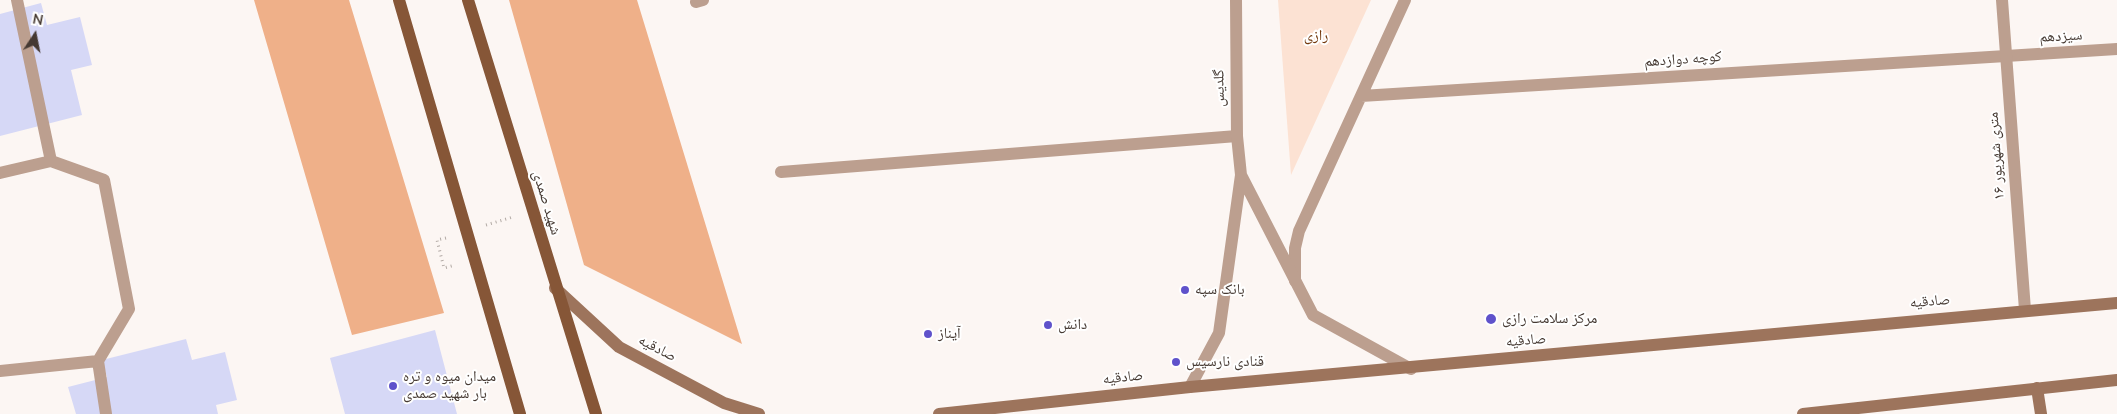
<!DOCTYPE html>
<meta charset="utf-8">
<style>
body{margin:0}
#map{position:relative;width:2117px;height:414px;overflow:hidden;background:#fcf6f3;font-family:"Nunito Sans",sans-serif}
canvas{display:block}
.north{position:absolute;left:10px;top:10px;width:50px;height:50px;-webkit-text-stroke:4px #fff;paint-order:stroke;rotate:11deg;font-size:14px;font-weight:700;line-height:20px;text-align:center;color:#453932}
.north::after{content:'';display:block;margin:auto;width:18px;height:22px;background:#453932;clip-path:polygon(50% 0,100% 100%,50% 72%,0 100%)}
</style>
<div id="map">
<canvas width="2117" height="414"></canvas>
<div class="north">N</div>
</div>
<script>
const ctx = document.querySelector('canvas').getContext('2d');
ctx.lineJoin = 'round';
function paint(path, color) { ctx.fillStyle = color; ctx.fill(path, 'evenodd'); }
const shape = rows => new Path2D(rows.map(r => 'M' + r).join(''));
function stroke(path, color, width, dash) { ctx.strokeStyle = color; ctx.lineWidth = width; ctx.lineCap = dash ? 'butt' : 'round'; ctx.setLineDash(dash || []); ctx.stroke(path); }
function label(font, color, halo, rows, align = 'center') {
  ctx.font = font + ' "Nunito Sans","Noto Naskh Arabic",sans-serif'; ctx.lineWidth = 4; ctx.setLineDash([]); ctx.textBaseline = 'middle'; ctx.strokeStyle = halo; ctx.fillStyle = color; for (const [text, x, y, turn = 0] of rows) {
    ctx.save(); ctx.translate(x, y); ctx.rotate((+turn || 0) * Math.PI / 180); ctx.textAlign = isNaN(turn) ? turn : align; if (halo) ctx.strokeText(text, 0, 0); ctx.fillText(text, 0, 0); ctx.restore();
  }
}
const green = shape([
 [1278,0,1371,0,1291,175]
]);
const forest = shape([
 [254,0,349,0,444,313,352,335],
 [509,0,637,0,742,344,584,265]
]);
const building = shape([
 [41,3,47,25,80,17,92,65,71,70,82,115,0,136,0,14],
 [435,330,457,414,345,414,330,358],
 [186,339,192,360,225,352,237,400,216,405,218,414,76,414,68,387,107,377,102,360]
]);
const path = shape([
 [486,225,513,217],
 [446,238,437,240,444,268,455,265]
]);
const service = shape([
 [696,2,703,0],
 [2006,56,2117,49],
 [781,172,1237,136]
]);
const minor = shape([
 [17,0,51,161],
 [1361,96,2006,56],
 [0,173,51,161,104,180,129,309,98,361,106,414],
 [1295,281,1295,248,1299,231,1405,0],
 [0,371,98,361]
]);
const tertiary = shape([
 [2002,0,2025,310],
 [1241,175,1313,315,1411,369],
 [1190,387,1219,333,1241,175,1237,136,1236,0]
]);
const secondary = shape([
 [555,288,619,347,724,403,759,414],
 [2037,388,2041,414],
 [939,414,1190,387,2117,303],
 [1803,414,2117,380]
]);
const primary = shape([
 [399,0,520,414],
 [468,0,596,414]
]);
const markers = [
 [1185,290,5,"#5f52cb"],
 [1491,319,6,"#5f52cb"],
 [1048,325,5,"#5f52cb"],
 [928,334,5,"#5f52cb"],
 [1176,362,5,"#5f52cb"],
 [393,386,5,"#5f52cb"]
];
const parkNames = [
 ["رازی",1316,36]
];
const streetNames = [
 ["سیزدهم",2061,37,-3],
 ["کوچه دوازدهم",1683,60,-4],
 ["گلدیس",1220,88,-91],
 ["۱۶ متری شهریور",1997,156,-94],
 ["شهید صمدی",546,203,73],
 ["صادقیه",1930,302,-5],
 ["صادقیه",1526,341,-5],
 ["صادقیه",657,349,28],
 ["صادقیه",1123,378,-6]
];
const poiNames = [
 ["بانک سپه",1195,290],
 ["مرکز سلامت رازی",1502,319],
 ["دانش",1058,325],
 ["آیناز",938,334],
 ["قنادی نارسیس",1186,362],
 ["میدان میوه و تره",403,377],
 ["بار شهید صمدی",403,394]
];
paint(green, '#fce2d3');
paint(forest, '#efb089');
paint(building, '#d6d8f6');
stroke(path, '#b2aaa5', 3, [1, 4]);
stroke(service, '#bc9f8f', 12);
stroke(minor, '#bc9f8f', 12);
stroke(tertiary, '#bc9f8f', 12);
stroke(secondary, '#9d745c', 12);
stroke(primary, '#865637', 12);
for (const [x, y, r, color] of markers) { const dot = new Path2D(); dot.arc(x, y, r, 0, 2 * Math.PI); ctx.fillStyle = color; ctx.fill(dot); stroke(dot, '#fff', 2); }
label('15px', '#73390d', '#fff', parkNames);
label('15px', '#453932', '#fff', streetNames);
label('15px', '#453932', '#fff', poiNames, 'left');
</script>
